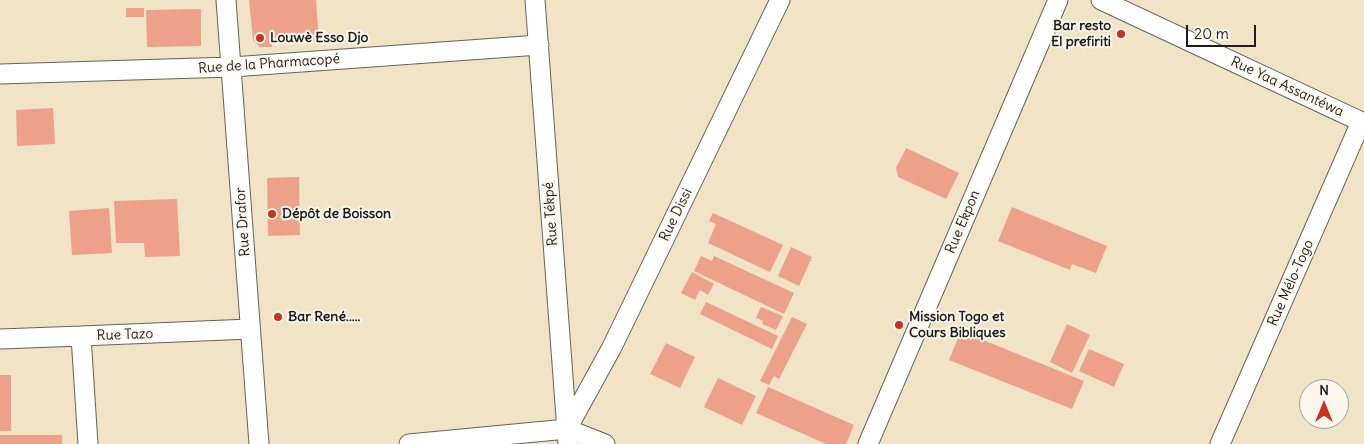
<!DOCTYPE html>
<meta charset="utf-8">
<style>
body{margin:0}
#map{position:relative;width:1364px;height:444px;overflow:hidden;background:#f1e3c5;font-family:Delius,sans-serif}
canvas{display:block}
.north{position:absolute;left:1299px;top:379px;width:50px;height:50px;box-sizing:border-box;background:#fbf7ec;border:1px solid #a29f99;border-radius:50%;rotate:0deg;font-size:14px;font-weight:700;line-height:20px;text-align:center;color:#1c1c1c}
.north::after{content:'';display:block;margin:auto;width:18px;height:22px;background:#c8321e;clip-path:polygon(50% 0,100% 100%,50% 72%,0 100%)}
.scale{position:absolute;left:1186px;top:25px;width:70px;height:22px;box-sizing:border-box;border:2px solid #1c1c1c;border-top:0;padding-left:6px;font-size:15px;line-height:18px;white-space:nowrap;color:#1c1c1c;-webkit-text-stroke:4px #fbf7ec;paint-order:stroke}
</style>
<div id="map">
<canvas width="1364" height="444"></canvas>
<div class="north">N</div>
<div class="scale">20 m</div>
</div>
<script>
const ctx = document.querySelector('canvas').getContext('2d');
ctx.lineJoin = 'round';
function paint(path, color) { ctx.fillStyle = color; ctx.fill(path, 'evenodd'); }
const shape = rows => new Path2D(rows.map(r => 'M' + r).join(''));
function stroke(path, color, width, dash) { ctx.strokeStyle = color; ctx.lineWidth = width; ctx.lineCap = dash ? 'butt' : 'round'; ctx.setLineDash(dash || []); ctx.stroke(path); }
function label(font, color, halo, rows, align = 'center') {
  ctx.font = font + ' Delius,sans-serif'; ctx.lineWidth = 4; ctx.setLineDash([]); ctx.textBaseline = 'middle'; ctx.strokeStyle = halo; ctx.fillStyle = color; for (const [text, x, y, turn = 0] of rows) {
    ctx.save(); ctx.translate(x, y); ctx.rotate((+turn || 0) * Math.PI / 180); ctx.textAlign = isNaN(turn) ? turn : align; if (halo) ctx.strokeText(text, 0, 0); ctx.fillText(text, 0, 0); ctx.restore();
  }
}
const building = shape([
 [249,0,316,0,319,41,272,43,272,47,260,47,253,40],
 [126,8,144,8,144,17,126,17],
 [201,9,201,46,147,47,146,10],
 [53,108,55,144,17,146,16,110],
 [906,148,959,173,946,199,898,177,896,168],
 [299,177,300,235,268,236,267,178],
 [177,199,180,256,145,257,144,243,116,243,114,201],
 [1012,207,1107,246,1096,273,1072,264,1070,270,998,241],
 [109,208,112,253,72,255,69,211],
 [713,213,783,245,770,272,708,243,716,224,709,221],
 [791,247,812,257,799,286,778,276],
 [701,256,712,261,714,256,794,293,784,314,694,271],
 [692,272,714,284,708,295,700,290,695,300,681,293],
 [706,302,778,336,772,349,700,314],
 [761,307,783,316,776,330,762,324,763,321,756,318],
 [792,317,807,324,779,379,774,376,769,385,760,381],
 [1067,324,1090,335,1072,373,1050,362],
 [961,331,1084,381,1072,409,949,360],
 [666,343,695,357,680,388,650,374],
 [1089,349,1124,364,1114,387,1079,371],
 [0,375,11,375,11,431,0,431],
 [718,378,756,396,742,425,704,407],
 [768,387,854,425,846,444,826,444,756,413],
 [0,435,62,435,62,444,0,444]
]);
const street = shape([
 [226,0,259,444],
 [535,0,568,444],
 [1101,0,1364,123],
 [0,74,232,67,539,45],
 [81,336,88,444],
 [0,339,81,336,250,329],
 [567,429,612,347,780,0],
 [409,444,567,429,605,444],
 [868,444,1058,0],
 [1220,444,1361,122]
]);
const markers = [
 [1121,34,5,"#c8321e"],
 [260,38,5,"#c8321e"],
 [272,214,5,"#c8321e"],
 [278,317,5,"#c8321e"],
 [899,325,5,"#c8321e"]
];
const poiNames = [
 ["Bar resto",1111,26,"right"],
 ["El prefiriti",1111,42,"right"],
 ["Louwè Esso Djo",270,38],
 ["Dépôt de Boisson",282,214],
 ["Bar René.....",288,317],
 ["Mission Togo et",909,317],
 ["Cours Bibliques",909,333]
];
const streetNames = [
 ["Rue de la Pharmacopé",269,64,-4],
 ["Rue Yaa Assantéwa",1287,87,25],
 ["Rue Tékpé",551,214,-94],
 ["Rue Dissi",676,215,-64],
 ["Rue Drafor",243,222,-94],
 ["Rue Ekpon",963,222,-67],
 ["Rue Mélo-Togo",1291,283,-66],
 ["Rue Tazo",125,335,-2]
];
paint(building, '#eda18a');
stroke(street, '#676257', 21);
stroke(street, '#fff', 19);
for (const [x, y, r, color] of markers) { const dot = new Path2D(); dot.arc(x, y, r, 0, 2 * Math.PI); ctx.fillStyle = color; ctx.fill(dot); stroke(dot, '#fbf7ec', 2); }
label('bold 14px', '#1c1c1c', '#fbf7ec', poiNames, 'left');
label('14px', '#1c1c1c', '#fbf7ec', streetNames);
</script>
